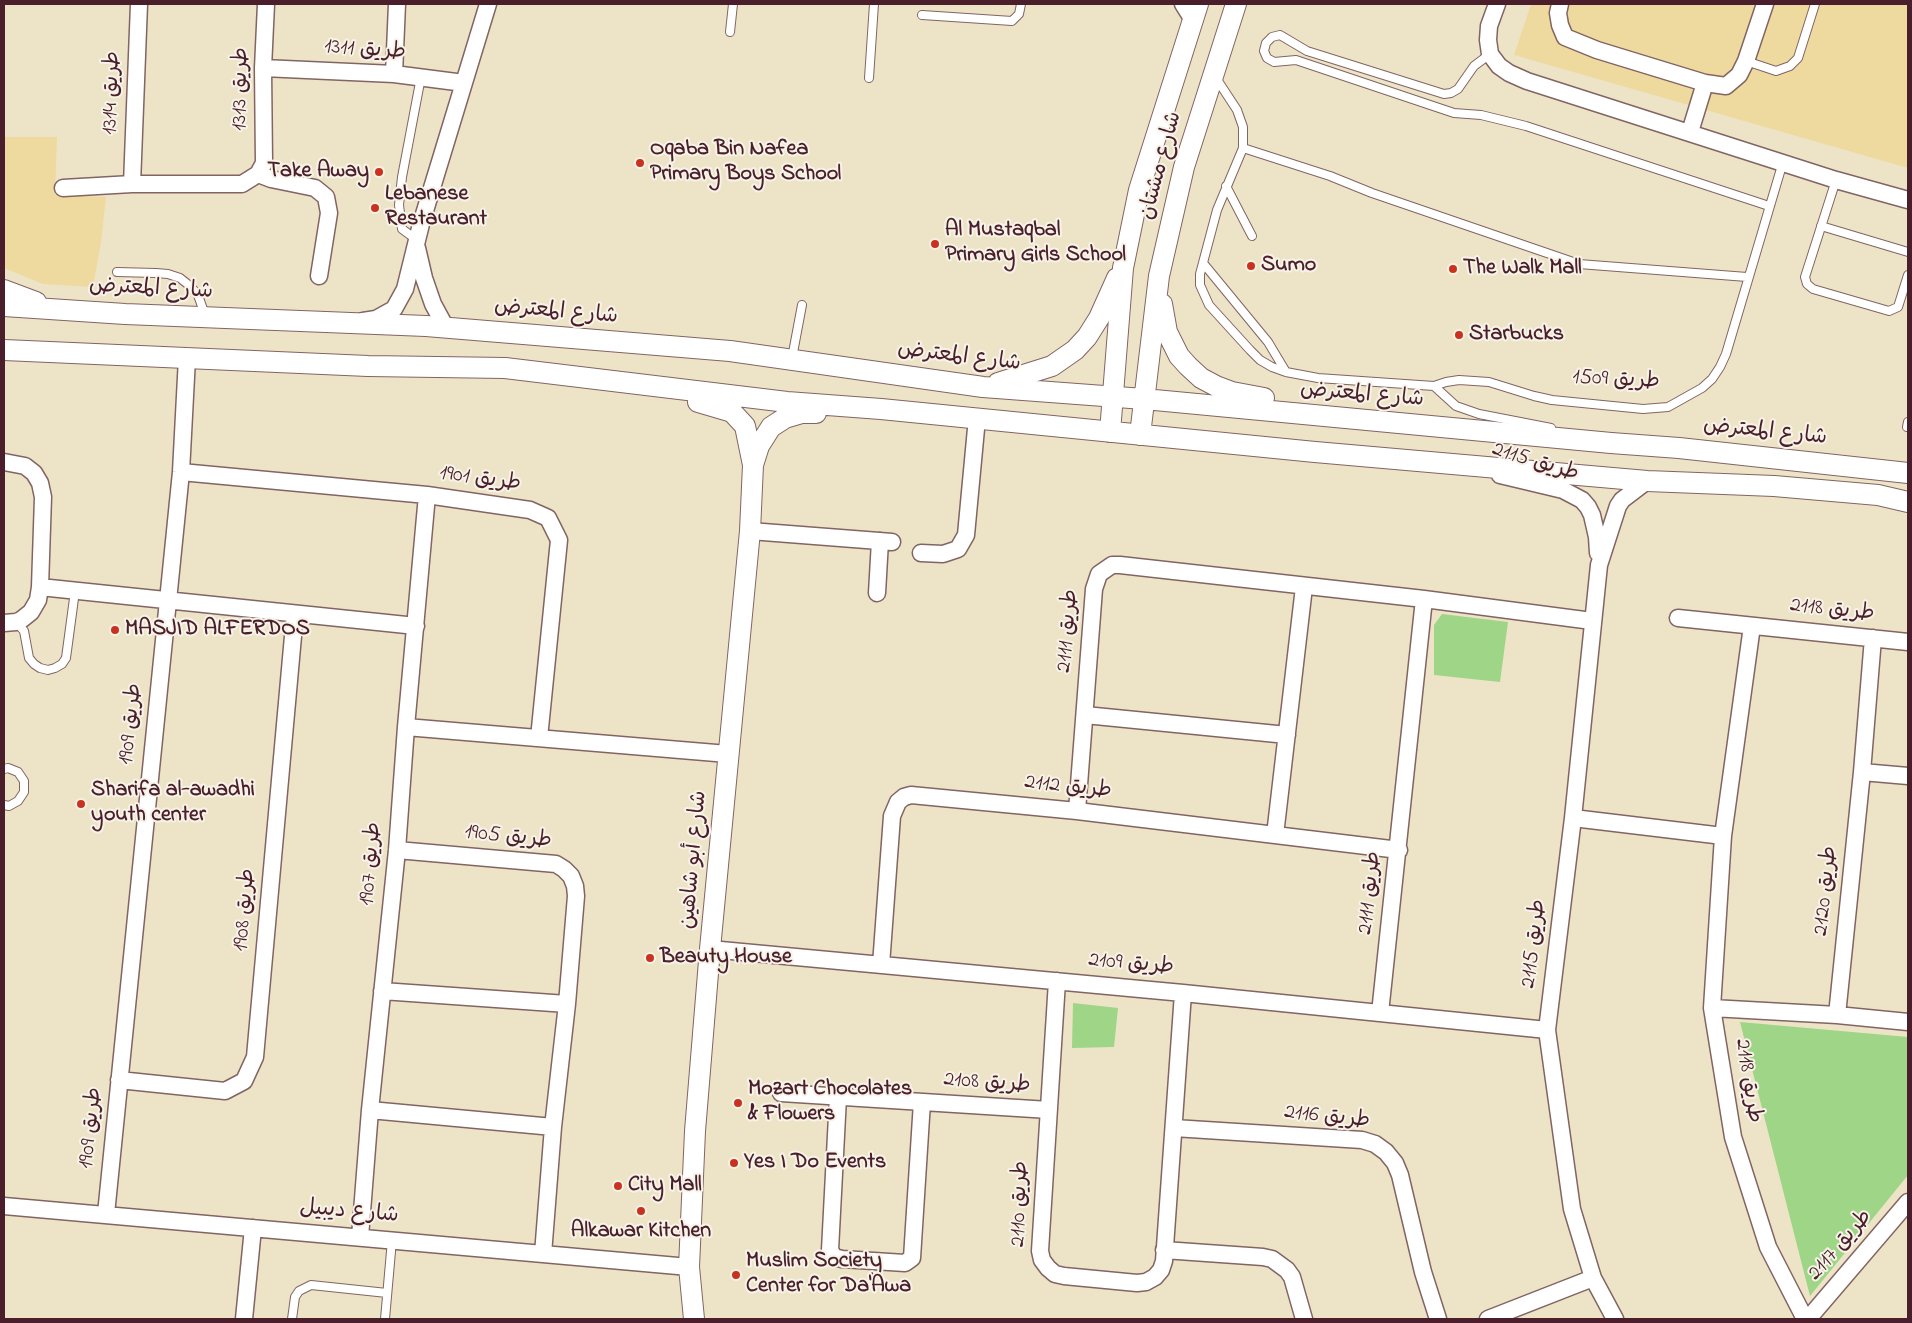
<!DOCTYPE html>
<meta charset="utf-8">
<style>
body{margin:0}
#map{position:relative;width:1912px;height:1323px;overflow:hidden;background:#ede4c7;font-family:"Indie Flower",sans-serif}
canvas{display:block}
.frame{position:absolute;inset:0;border:5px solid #4a1f2b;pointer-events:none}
</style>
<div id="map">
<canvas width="1912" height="1323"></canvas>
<div class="frame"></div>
</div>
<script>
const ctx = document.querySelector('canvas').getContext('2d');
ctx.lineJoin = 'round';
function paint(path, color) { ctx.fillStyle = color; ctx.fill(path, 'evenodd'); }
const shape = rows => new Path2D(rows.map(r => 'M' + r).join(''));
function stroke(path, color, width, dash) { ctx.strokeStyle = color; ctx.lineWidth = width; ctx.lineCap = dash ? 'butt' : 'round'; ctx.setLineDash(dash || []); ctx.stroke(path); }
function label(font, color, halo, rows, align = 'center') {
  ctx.font = font + ' "Indie Flower","Playpen Sans Arabic",sans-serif'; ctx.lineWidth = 4; ctx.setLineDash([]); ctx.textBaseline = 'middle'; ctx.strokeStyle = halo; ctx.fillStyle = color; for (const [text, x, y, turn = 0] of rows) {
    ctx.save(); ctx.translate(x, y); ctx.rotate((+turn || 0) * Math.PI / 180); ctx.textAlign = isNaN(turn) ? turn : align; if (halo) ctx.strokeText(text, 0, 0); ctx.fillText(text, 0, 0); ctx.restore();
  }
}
const green = shape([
 [1442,614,1508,622,1500,682,1434,675,1434,625],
 [1073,1003,1118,1008,1114,1047,1072,1048],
 [1740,1022,1908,1037,1908,1175,1810,1296]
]);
const sand = shape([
 [1531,4,1908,4,1908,168,1514,55],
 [4,137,57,137,55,195,106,197,101,242,93,287,43,284,4,268]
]);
const service = shape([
 [922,15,1012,21,1019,14,1021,4],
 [730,32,733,4],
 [1490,54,1474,66,1458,89,1451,93,1444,94,1307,51,1280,35,1272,37,1266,43,1264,51,1267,58,1274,62,1296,60,1454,113,1481,115,1526,126,1769,206],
 [1746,61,1776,71,1790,66,1798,58,1815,4],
 [869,78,874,4],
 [1216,78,1237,110,1243,127,1243,148,1217,210,1200,274,1200,285,1209,305,1250,350,1260,360,1272,367,1286,372,1318,378,1434,386,1456,406,1479,414,1551,428],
 [1243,148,1330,176,1372,193,1579,264,1747,277],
 [1836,180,1805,277,1807,284,1813,289,1889,311,1898,307,1908,275],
 [1226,186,1252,236],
 [1821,226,1908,252],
 [417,240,402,229,399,205,402,177,421,77],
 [1203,263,1268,342,1286,372],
 [117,272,156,273,168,274,180,278,190,286,198,295,205,315],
 [792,358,802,305],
 [1434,386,1446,382,1459,380,1489,382,1534,396,1552,400,1643,409,1668,407,1702,388,1712,379,1720,367,1726,354,1783,162],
 [1907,427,1908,422],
 [16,622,24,631,29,658,34,664,40,668,48,670,55,668,62,664,66,658,75,591],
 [4,769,8,768,18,772,24,781,24,792,18,801,9,806,4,805],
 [292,1319,295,1297,299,1291,311,1285,387,1293],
 [385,1319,392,1240]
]);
const minor = shape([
 [1183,4,1193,20],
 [1497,4,1489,26,1488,40,1490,54,1499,66,1509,73,1527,81,1836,180,1908,200],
 [1560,4,1558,13,1560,25,1565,37,1597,50,1705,83,1726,86,1739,75,1746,61,1765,4],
 [263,68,394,74,464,83],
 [394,74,397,4],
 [1690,132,1705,83],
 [258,174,271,179,315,188,326,197,329,213,319,276],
 [132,184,139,4],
 [63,188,132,184,242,184,258,174,264,163,263,68,266,4],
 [417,248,424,278,433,304,446,328],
 [363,321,376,319,394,309,405,289,421,224,488,4],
 [4,462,25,466,34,473,40,483,43,497,40,587,38,600,31,612,21,620,16,622,4,623],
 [181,472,427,495,530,510,548,518,559,540,539,738],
 [1500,475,1563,490,1582,500,1588,507,1592,515,1597,537,1598,553],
 [750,531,892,542],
 [921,553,943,554,958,549,966,535,977,418],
 [40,587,416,626],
 [877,593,880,541],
 [1678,618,1908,642],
 [1752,626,1723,836,1712,1008,1733,1137,1768,1247,1805,1319],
 [1085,715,1287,735],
 [406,727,728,754],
 [1862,772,1908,776],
 [1077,811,1094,589,1099,574,1112,565,1120,565,1424,599,1592,621],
 [1573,818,1723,836],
 [1275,835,1304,587],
 [397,850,556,864,564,869,571,876,575,886,576,896,567,1004,553,1127,543,1254],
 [710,949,1183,993,1547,1030],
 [881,965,892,816,898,802,904,797,911,795,1077,811,1399,850],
 [1057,981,1040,1251,1042,1260,1048,1268,1055,1274,1064,1276,1137,1283,1146,1282,1155,1277,1161,1270,1164,1261,1183,993],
 [382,991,567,1004],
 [1712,1008,1837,1015,1908,1022],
 [1380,1013,1424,599],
 [1837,1015,1862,772,1873,638],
 [119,1080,225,1091,244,1081,255,1057,295,614],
 [781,1093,1049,1110],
 [838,1097,830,1250,834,1257,842,1259,905,1263,912,1258,922,1102],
 [370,1110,553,1127],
 [1174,1128,1362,1140,1375,1144,1386,1152,1395,1163,1400,1175,1423,1272,1438,1319],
 [4,1206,689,1267],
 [106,1214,181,472,187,358],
 [360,1237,370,1110,397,850,406,727,427,495],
 [1164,1250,1263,1257,1272,1259,1287,1270,1292,1277,1304,1319],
 [244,1319,253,1228],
 [1488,1319,1593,1278],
 [1615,1319,1593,1278,1572,1209,1547,1030,1573,818,1599,565,1618,506,1622,500,1647,481],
 [1808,1319,1908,1202]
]);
const tertiary = shape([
 [4,290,36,302],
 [1162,304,1167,332,1179,356,1188,366,1201,378,1216,386,1232,392,1264,398],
 [4,306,125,314,426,326,730,351,983,387,1144,399,1611,443,1679,448,1908,473],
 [4,350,368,366,505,368,787,402,881,409,1315,452,1647,481,1774,486,1878,495,1908,502],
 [998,383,1052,366,1075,350,1087,337,1099,318,1117,278],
 [1110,432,1123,268,1139,190,1198,4],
 [1140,435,1159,276,1184,167,1236,4],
 [753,465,759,446,771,427,785,418,802,413,816,413],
 [694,1319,689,1267,695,1131,710,949,750,531,753,465,745,426,732,412,698,402]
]);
const markers = [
 [640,163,5,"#c8321e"],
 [379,172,5,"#c8321e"],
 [375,208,5,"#c8321e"],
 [935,244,5,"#c8321e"],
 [1251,266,5,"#c8321e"],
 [1453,269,5,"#c8321e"],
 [1459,335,5,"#c8321e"],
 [115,630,5,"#c8321e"],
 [81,804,5,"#c8321e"],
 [650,958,5,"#c8321e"],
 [738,1103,5,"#c8321e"],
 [734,1163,5,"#c8321e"],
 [618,1186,5,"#c8321e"],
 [641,1211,5,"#c8321e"],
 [736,1275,5,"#c8321e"]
];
const streetNames = [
 ["طريق 1311",365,51,4],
 ["طريق 1313",242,89,-89],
 ["طريق 1314",113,93,-88],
 ["شارع مشتان",1162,166,-75],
 ["شارع المعترض",151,290,3],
 ["شارع المعترض",556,313,5],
 ["شارع المعترض",959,358,7],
 ["طريق 1509",1616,381,3],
 ["شارع المعترض",1362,396,5],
 ["شارع المعترض",1765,433,6],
 ["طريق 2115",1535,463,17],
 ["طريق 1901",480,480,8],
 ["طريق 2118",1832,611,6],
 ["طريق 2111",1069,631,-85],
 ["طريق 1909",132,724,-84],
 ["طريق 2112",1068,788,6],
 ["طريق 1905",508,838,6],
 ["شارع أبو شاهين",695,860,-85],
 ["طريق 1907",372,864,-85],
 ["طريق 2120",1827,891,-84],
 ["طريق 2111",1371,893,-84],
 ["طريق 1908",246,910,-85],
 ["طريق 2115",1535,944,-83],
 ["طريق 2109",1131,965,5],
 ["طريق 2118",1747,1081,81],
 ["طريق 2108",987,1084,4],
 ["طريق 2116",1327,1118,6],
 ["طريق 1909",92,1128,-84],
 ["طريق 2110",1021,1204,-88],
 ["شارع ديبيل",349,1213,5],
 ["طريق 2117",1841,1246,-49]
];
const poiNames = [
 ["Oqaba Bin Nafea",650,150],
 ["Primary Boys School",650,175],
 ["Take Away",369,172,"right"],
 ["Lebanese",385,195],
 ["Restaurant",385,220],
 ["Al Mustaqbal",945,231],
 ["Primary Girls School",945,256],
 ["Sumo",1261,266],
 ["The Walk Mall",1463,269],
 ["Starbucks",1469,335],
 ["MASJID ALFERDOS",125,630],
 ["Sharifa al-awadhi",91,791],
 ["youth center",91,816],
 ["Beauty House",660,958],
 ["Mozart Chocolates",748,1090],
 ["& Flowers",748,1115],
 ["Yes I Do Events",744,1163],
 ["City Mall",628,1186],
 ["Alkawar Kitchen",641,1232,"center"],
 ["Muslim Society",746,1262],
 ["Center for Da'Awa",746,1287]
];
paint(green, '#9fd586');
paint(sand, '#eeda9e');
stroke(service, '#836462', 10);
stroke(minor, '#836462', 19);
stroke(tertiary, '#836462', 22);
stroke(service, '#fff', 8);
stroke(minor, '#fff', 16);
stroke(tertiary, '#fff', 20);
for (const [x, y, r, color] of markers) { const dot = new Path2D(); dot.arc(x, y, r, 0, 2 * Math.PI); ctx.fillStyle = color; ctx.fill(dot); stroke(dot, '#f7f3e8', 2); }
label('22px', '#4a1f2b', '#f7f3e8', streetNames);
label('bold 22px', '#4a1f2b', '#f7f3e8', poiNames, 'left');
</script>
